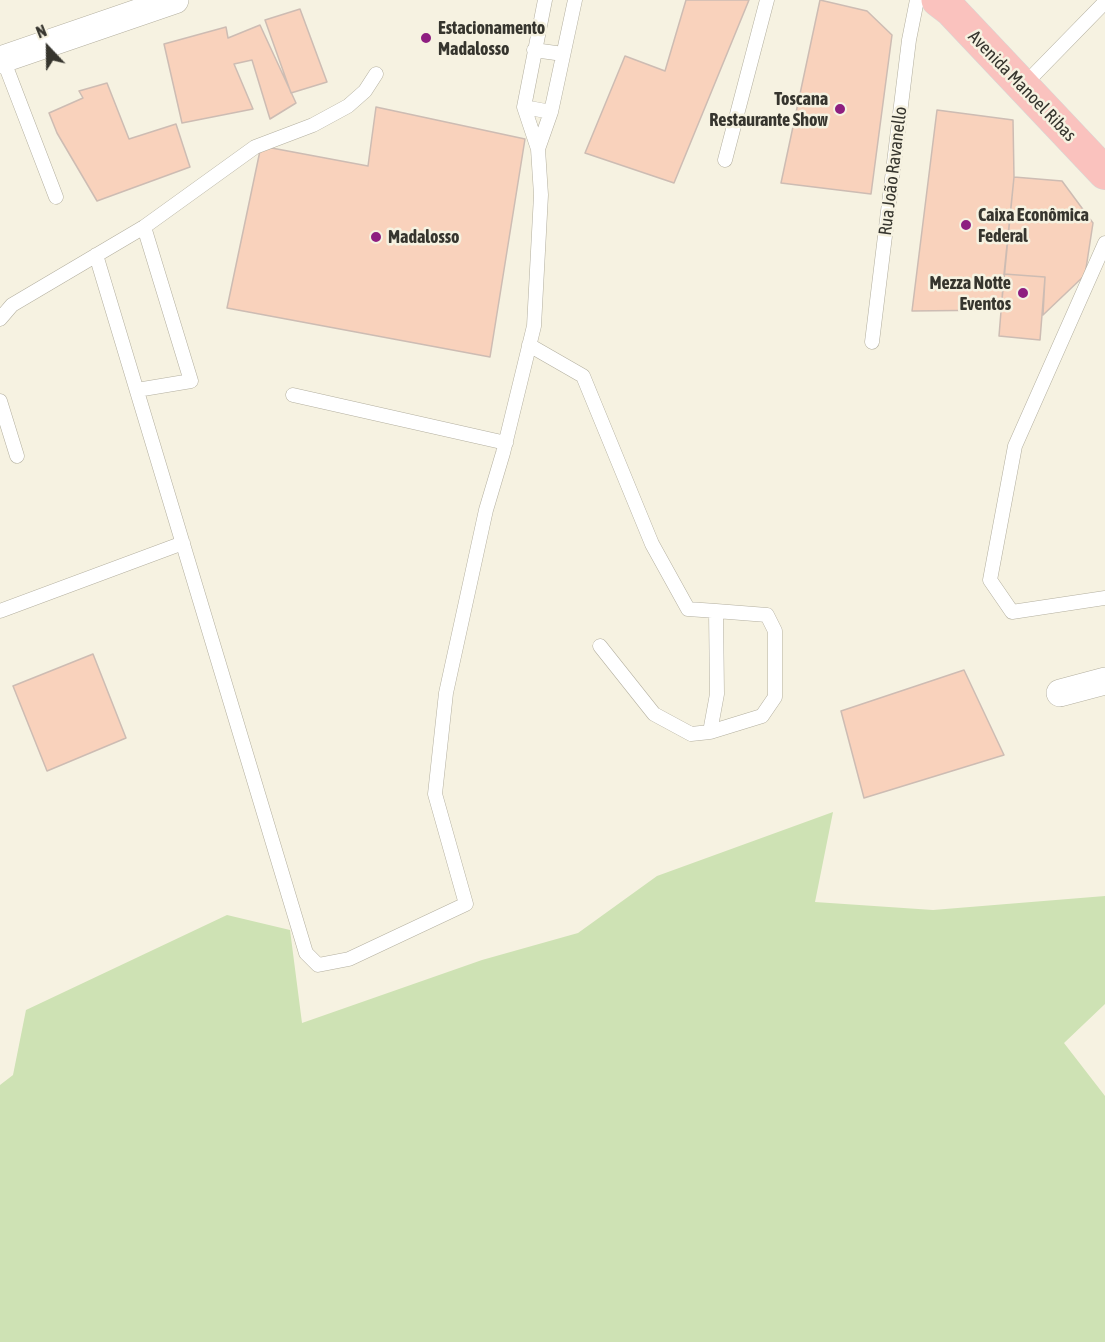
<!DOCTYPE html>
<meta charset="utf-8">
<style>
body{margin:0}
#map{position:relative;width:1105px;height:1342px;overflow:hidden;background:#f6f2e1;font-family:"Asap Condensed",sans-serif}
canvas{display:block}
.north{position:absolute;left:18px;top:18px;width:60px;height:60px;-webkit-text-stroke:4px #f6f2e1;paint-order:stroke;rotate:338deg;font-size:16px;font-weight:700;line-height:24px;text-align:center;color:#36352e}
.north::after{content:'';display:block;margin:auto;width:21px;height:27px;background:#36352e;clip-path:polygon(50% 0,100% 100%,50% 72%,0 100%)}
</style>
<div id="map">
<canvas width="1105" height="1342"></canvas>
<div class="north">N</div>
</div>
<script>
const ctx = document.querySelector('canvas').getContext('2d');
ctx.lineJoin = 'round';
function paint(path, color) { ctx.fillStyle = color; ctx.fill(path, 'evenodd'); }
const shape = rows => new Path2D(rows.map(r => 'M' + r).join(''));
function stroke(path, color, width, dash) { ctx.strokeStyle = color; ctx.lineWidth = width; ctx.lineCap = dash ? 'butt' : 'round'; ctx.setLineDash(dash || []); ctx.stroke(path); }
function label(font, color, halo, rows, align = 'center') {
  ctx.font = font + ' "Asap Condensed",sans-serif'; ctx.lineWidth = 5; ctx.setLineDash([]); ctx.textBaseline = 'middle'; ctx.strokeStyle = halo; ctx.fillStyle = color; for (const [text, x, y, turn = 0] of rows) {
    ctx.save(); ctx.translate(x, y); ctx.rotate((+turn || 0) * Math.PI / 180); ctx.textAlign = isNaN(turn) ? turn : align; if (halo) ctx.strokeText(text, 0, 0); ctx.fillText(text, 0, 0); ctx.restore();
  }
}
const green = shape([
 [833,812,815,902,933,910,1105,896,1105,1004,1064,1043,1105,1096,1105,1342,0,1342,0,1085,13,1075,26,1010,227,915,290,930,302,1023,482,960,578,933,657,876]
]);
const building = shape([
 [686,0,749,0,674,183,585,153,625,56,665,71,686,0],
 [820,0,867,11,892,35,871,194,781,183,820,0],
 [300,9,327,82,291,93,265,20,300,9],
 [260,25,296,103,270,119,252,60,234,64,253,109,182,123,164,44,226,27,228,38,260,25],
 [107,83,129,139,176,124,190,167,97,201,57,133,49,113,83,98,79,91,107,83],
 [376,107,525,139,490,357,227,308,261,146,368,166,376,107],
 [937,110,1013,120,1014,177,1001,310,912,311,937,110],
 [1014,177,1062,181,1093,223,1085,275,1043,315,1045,277,1004,274,1014,177],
 [1004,274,1045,277,1040,340,999,336,1004,274],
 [93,654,126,738,47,771,13,686,93,654],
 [964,670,1004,755,864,798,841,711,964,670]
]);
const lane = shape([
 [534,50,563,54],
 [3,59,56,197],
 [1023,86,1105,2],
 [524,107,551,112],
 [538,149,551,112,575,0],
 [725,160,767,0],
 [1105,243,1015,446,990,580,1012,612,1105,598],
 [96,255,306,953,318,965,349,959,466,904,435,794,446,693,486,510,503,453,534,326,541,195,538,149,524,107,545,0],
 [0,319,12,305,144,227,255,147,313,125,348,106,365,91,376,74],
 [872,342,909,40,917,0],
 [529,345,583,376,652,544,688,609,716,611,717,694,710,732],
 [137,390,191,381,144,227],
 [293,395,506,443],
 [0,401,17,456],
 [0,611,183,543],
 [600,646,654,714,691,734,710,732,762,716,775,697,775,631,767,615,716,611]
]);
const street = shape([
 [0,60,175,0],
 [1060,693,1105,681]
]);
const primary = shape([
 [938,0,951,10,1105,173]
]);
const markers = [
 [426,38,6,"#8e1e80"],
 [840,109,6,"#8e1e80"],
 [966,225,6,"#8e1e80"],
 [376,237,6,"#8e1e80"],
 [1023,293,6,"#8e1e80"]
];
const poiNames = [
 ["Estacionamento",438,28],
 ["Madalosso",438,49],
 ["Toscana",828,99,"right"],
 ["Restaurante Show",828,120,"right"],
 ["Caixa Econômica",978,215],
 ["Federal",978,236],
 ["Madalosso",388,237],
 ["Mezza Notte",1011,283,"right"],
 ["Eventos",1011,304,"right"]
];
const streetNames = [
 ["Avenida Manoel Ribas",1022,86,46],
 ["Rua João Ravanello",893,171,-83]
];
paint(green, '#cee2b4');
paint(building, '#f9d2bc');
stroke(building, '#cdbcb3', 1.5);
stroke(lane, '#b3af9f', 15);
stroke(street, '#b3af9f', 28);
stroke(primary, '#d7d7d5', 34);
stroke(lane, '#fff', 14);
stroke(street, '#fff', 27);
stroke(primary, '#fac2be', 33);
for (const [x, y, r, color] of markers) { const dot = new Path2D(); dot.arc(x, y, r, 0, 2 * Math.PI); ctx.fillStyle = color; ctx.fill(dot); stroke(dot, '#f6f2e1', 2); }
label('bold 18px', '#36352e', '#f6f2e1', poiNames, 'left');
label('18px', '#36352e', '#f6f2e1', streetNames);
</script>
